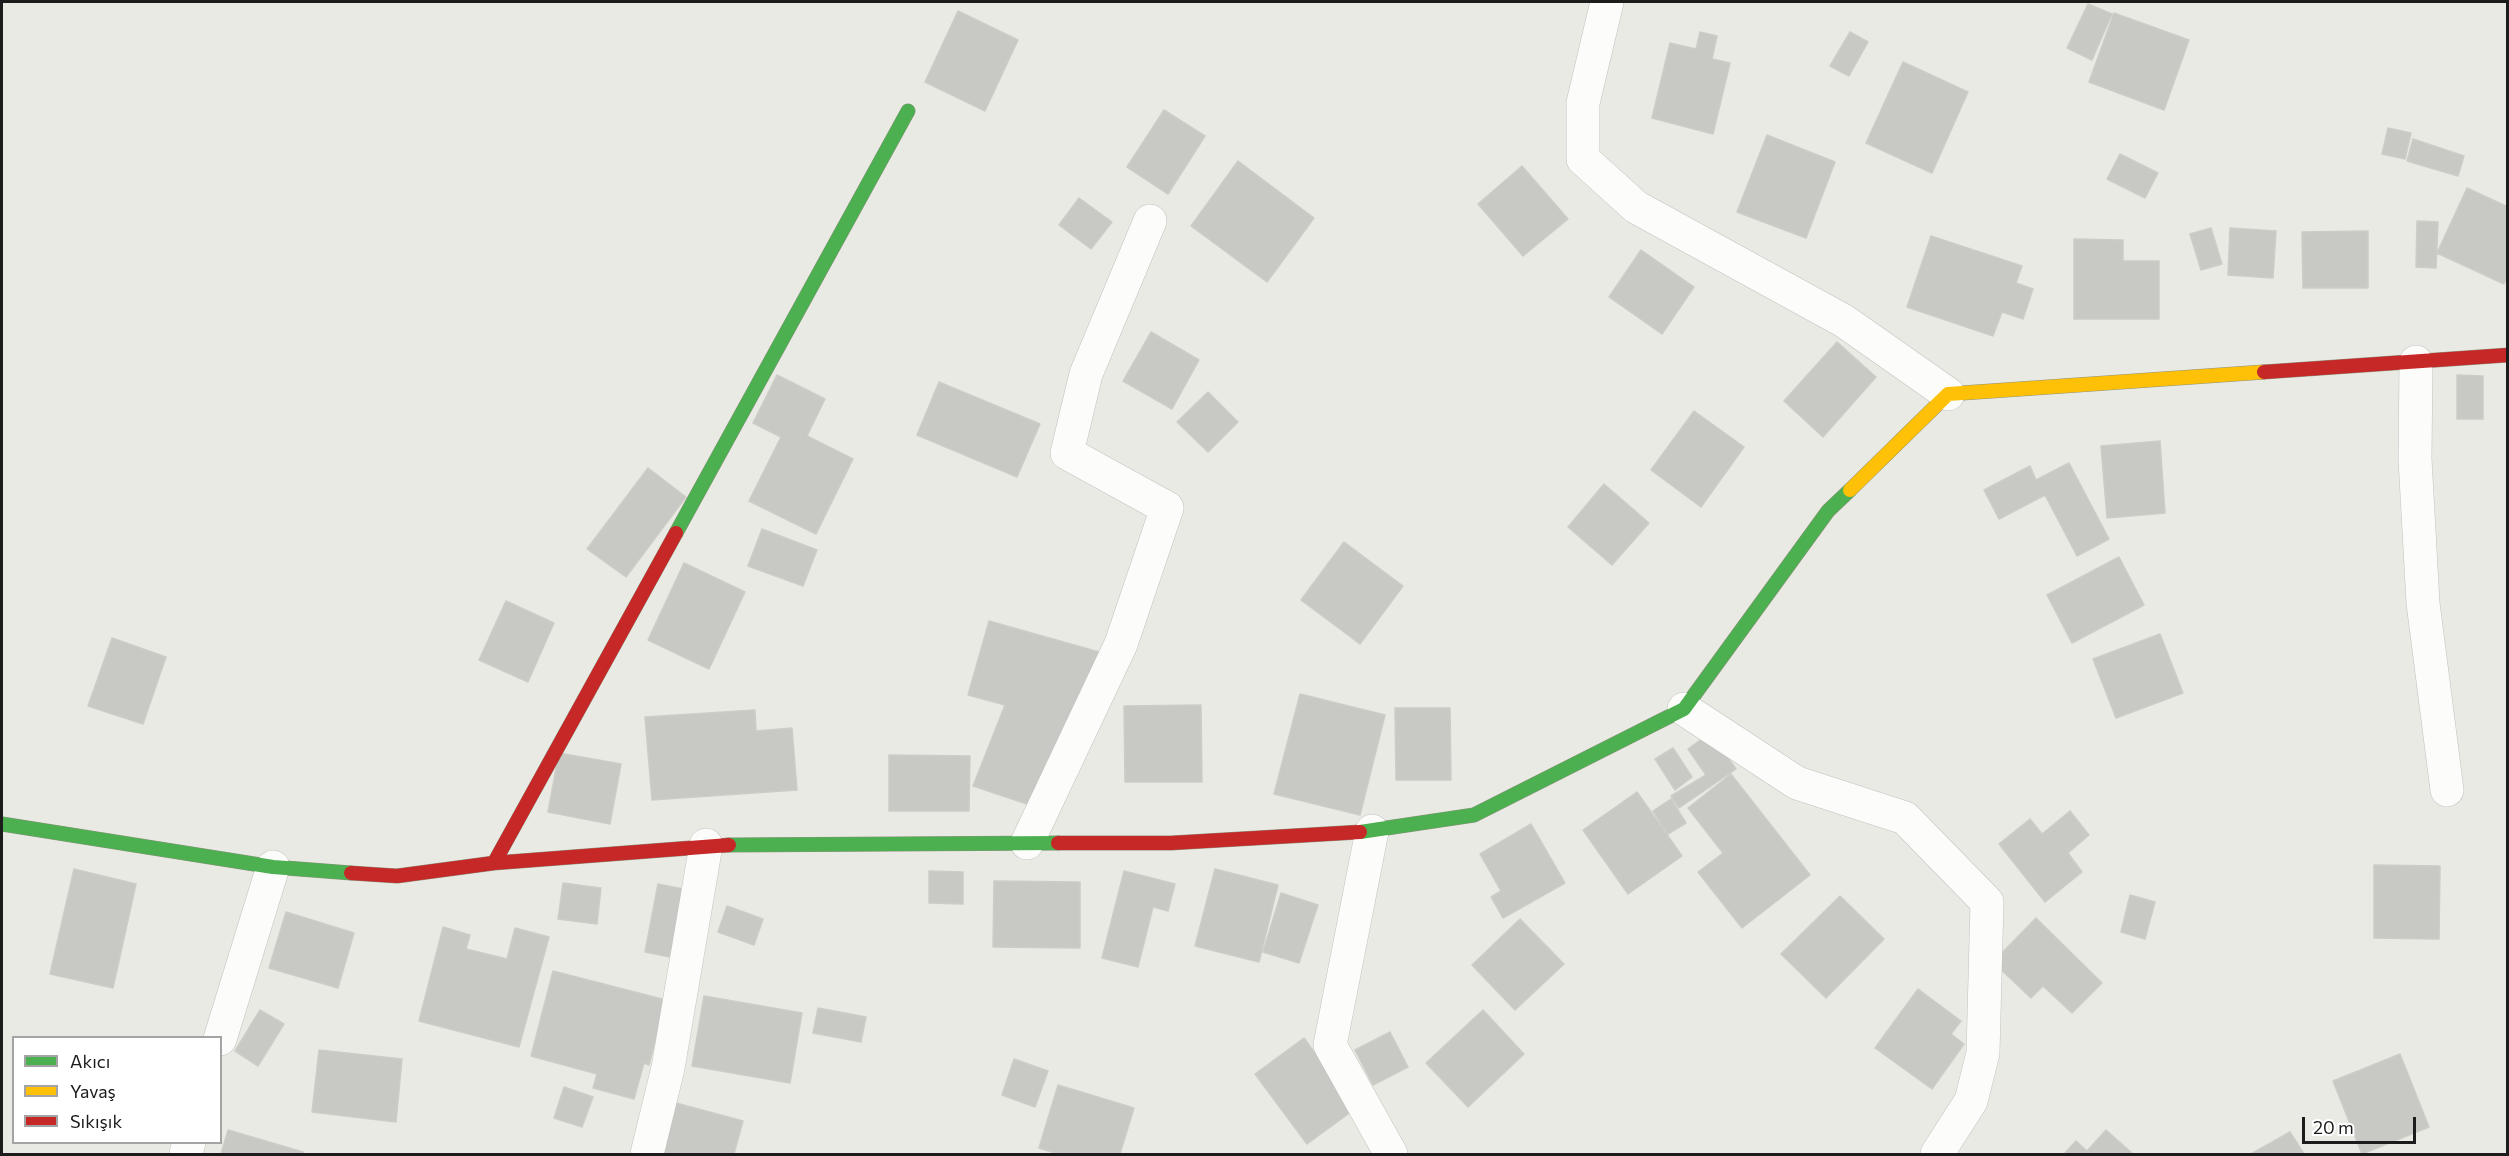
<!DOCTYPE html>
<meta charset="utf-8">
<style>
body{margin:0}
#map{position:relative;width:2509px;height:1156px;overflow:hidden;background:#eaeae4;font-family:Commissioner,sans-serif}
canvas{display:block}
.frame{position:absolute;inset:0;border:3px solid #1c1c1c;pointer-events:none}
.legend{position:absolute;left:12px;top:1036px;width:210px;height:108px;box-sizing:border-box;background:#fff;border:2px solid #a4a4a4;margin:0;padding:8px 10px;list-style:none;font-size:18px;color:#1c1c1c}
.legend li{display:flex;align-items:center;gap:12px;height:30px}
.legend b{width:30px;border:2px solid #a4a4a4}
.scale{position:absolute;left:2302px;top:1117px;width:114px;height:27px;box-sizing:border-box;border:3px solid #1c1c1c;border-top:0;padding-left:8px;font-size:18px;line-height:21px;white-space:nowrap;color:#1c1c1c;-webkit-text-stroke:4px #fff;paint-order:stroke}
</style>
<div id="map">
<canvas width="2509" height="1156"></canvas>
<div class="frame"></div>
<ul class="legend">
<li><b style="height:8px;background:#4caf50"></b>Akıcı</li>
<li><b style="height:8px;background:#ffc107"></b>Yavaş</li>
<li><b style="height:8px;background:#c62828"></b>Sıkışık</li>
</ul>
<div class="scale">20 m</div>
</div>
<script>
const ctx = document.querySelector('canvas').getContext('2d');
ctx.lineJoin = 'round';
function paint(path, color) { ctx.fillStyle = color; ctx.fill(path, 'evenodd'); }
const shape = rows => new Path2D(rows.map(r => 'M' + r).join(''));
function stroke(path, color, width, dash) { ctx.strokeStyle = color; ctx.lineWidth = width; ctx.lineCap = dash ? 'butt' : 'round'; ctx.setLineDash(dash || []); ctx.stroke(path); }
const building = shape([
 [2088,4,2112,14,2092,60,2067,48,2088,4],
 [958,11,1018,40,985,111,925,82,958,11],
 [2114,13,2189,40,2164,110,2089,82,2114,13],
 [1700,32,1717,36,1712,59,1730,63,1713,134,1652,118,1670,43,1696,49,1700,32],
 [1850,32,1868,42,1849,76,1830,66,1850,32],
 [1903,62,1968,92,1932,173,1866,143,1903,62],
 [1164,110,1205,136,1168,194,1127,167,1164,110],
 [2388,128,2411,133,2405,159,2382,154,2388,128],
 [1767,135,1835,162,1806,238,1737,212,1767,135],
 [2413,139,2464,156,2458,176,2407,161,2413,139],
 [2120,154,2158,173,2145,198,2107,179,2120,154],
 [1238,161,1314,218,1267,282,1191,226,1238,161],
 [1522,166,1568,219,1523,256,1478,204,1522,166],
 [2467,188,2508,207,2508,277,2504,284,2437,253,2467,188],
 [1079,198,1112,222,1091,249,1059,225,1079,198],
 [2417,221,2438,222,2436,268,2416,267,2417,221],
 [2211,228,2222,264,2201,270,2190,234,2211,228],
 [2230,228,2276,231,2273,278,2228,275,2230,228],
 [2368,231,2368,288,2303,288,2302,232,2368,231],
 [1931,236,2022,266,2016,283,2033,289,2023,319,2002,312,1993,336,1907,307,1931,236],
 [2074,239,2123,240,2123,261,2159,261,2159,319,2074,319,2074,239],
 [1641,250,1694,287,1662,334,1609,297,1641,250],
 [1151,332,1199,360,1172,409,1123,381,1151,332],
 [1837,342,1876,377,1823,437,1784,401,1837,342],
 [777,375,825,399,807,436,853,459,816,534,749,501,781,437,753,423,777,375],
 [2457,375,2483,376,2483,419,2457,419,2457,375],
 [939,382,1040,424,1017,477,917,435,939,382],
 [1208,392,1238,422,1208,452,1177,422,1208,392],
 [1694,411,1744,447,1701,507,1651,470,1694,411],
 [2160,441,2165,513,2107,518,2101,446,2160,441],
 [2069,463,2109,539,2077,556,2045,495,1999,519,1984,490,2030,466,2036,480,2069,463],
 [648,468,686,497,626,577,587,549,648,468],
 [1604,484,1649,523,1612,565,1568,527,1604,484],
 [762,529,817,550,803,586,748,566,762,529],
 [1344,542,1403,586,1360,644,1301,600,1344,542],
 [2119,557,2144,605,2072,643,2047,595,2119,557],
 [684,563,745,592,709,669,648,640,684,563],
 [506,601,554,623,528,682,479,660,506,601],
 [989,621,1099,652,1078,726,1065,722,1036,807,973,786,1005,705,968,695,989,621],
 [2160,634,2183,693,2116,718,2093,659,2160,634],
 [112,638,166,657,143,724,88,706,112,638],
 [1300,694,1385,715,1360,815,1274,794,1300,694],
 [1201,705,1202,782,1125,782,1124,706,1201,705],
 [1395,708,1450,708,1451,780,1396,780,1395,708],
 [755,710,756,731,792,728,797,790,652,800,645,717,755,710],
 [1710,733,1736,769,1679,808,1671,796,1706,775,1688,749,1710,733],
 [1673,748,1692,777,1675,790,1655,759,1673,748],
 [559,753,621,764,610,824,548,812,559,753],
 [889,755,970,756,969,811,889,811,889,755],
 [1731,774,1810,875,1742,928,1698,872,1723,853,1688,808,1731,774],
 [1637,792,1682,856,1628,894,1583,830,1637,792],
 [1671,799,1686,823,1668,834,1653,811,1671,799],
 [2070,811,2089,835,2068,853,2082,872,2045,902,1999,844,2030,819,2042,834,2070,811],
 [1531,824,1565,883,1503,918,1491,897,1501,891,1480,854,1531,824],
 [2374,865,2440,866,2439,939,2374,938,2374,865],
 [74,869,136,884,113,988,50,974,74,869],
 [1215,869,1278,885,1259,962,1195,946,1215,869],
 [929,871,963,872,963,904,929,903,929,871],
 [1124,871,1175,884,1168,911,1153,907,1138,967,1102,958,1124,871],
 [994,881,1080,882,1080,948,993,947,994,881],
 [563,883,601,888,597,924,558,919,563,883],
 [658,884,683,889,670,957,645,952,658,884],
 [1281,893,1318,905,1299,963,1263,952,1281,893],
 [2130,895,2155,902,2145,939,2121,932,2130,895],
 [1840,896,1884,939,1826,998,1781,954,1840,896],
 [727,906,763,919,754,945,718,932,727,906],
 [286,912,354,933,338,988,269,968,286,912],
 [2036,918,2102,983,2072,1013,2043,986,2031,998,1993,962,2036,918],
 [1520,919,1564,964,1515,1010,1472,965,1520,919],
 [443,927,470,935,466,949,507,959,515,928,549,937,519,1047,419,1021,443,927],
 [553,971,666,1000,649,1065,644,1063,634,1099,593,1088,597,1074,531,1056,553,971],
 [1918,989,1961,1021,1951,1034,1964,1044,1932,1089,1875,1048,1918,989],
 [704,996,802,1013,790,1083,692,1066,704,996],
 [818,1008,866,1017,861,1042,813,1033,818,1008],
 [260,1010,284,1024,258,1066,235,1051,260,1010],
 [1483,1010,1524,1054,1468,1107,1426,1063,1483,1010],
 [1390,1032,1408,1067,1373,1085,1355,1050,1390,1032],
 [1304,1038,1355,1109,1307,1144,1255,1074,1304,1038],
 [319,1050,402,1059,396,1122,312,1112,319,1050],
 [2400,1054,2429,1127,2362,1154,2333,1081,2400,1054],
 [1014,1059,1048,1071,1035,1107,1002,1095,1014,1059],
 [1058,1085,1134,1108,1120,1154,1058,1154,1039,1148,1058,1085],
 [564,1087,593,1097,582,1127,554,1118,564,1087],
 [676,1103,743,1121,734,1154,663,1154,676,1103],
 [228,1130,303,1152,303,1154,221,1154,228,1130],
 [2106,1130,2133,1154,2064,1154,2076,1141,2087,1151,2106,1130],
 [2290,1132,2304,1154,2251,1154,2290,1132]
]);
const street = shape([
 [1607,2,1583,103,1583,159,1636,207,1844,321,1948,394],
 [2416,362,2415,459,2423,603,2447,790],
 [1684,709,1797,783,1905,818,1987,902,1983,1053,1971,1101,1937,1154],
 [1372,831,1330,1045,1391,1154],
 [1027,843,1121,644,1167,508,1067,453,1086,374,1150,221],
 [220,1039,273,867],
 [186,1154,189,1142],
 [647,1154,668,1068,706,845]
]);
const fast = shape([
 [676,533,908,111],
 [2,824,273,867,351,873],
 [1360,832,1474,815,1684,709,1828,511,1850,490],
 [729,845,1058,843]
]);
const slow = shape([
 [1850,490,1948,394,2264,372]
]);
const jam = shape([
 [2264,372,2508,355],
 [1058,843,1171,843,1360,832],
 [494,863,676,533],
 [351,873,397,876,494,863,729,845]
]);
paint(building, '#c8c8c4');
stroke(building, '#cdccc6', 1.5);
stroke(street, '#c1c1bf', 34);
stroke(fast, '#8c927e', 15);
stroke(slow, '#8c927e', 15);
stroke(jam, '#8c927e', 15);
stroke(street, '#fcfcfb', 33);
stroke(fast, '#4caf50', 14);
stroke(slow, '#ffc107', 14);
stroke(jam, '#c62828', 14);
</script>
